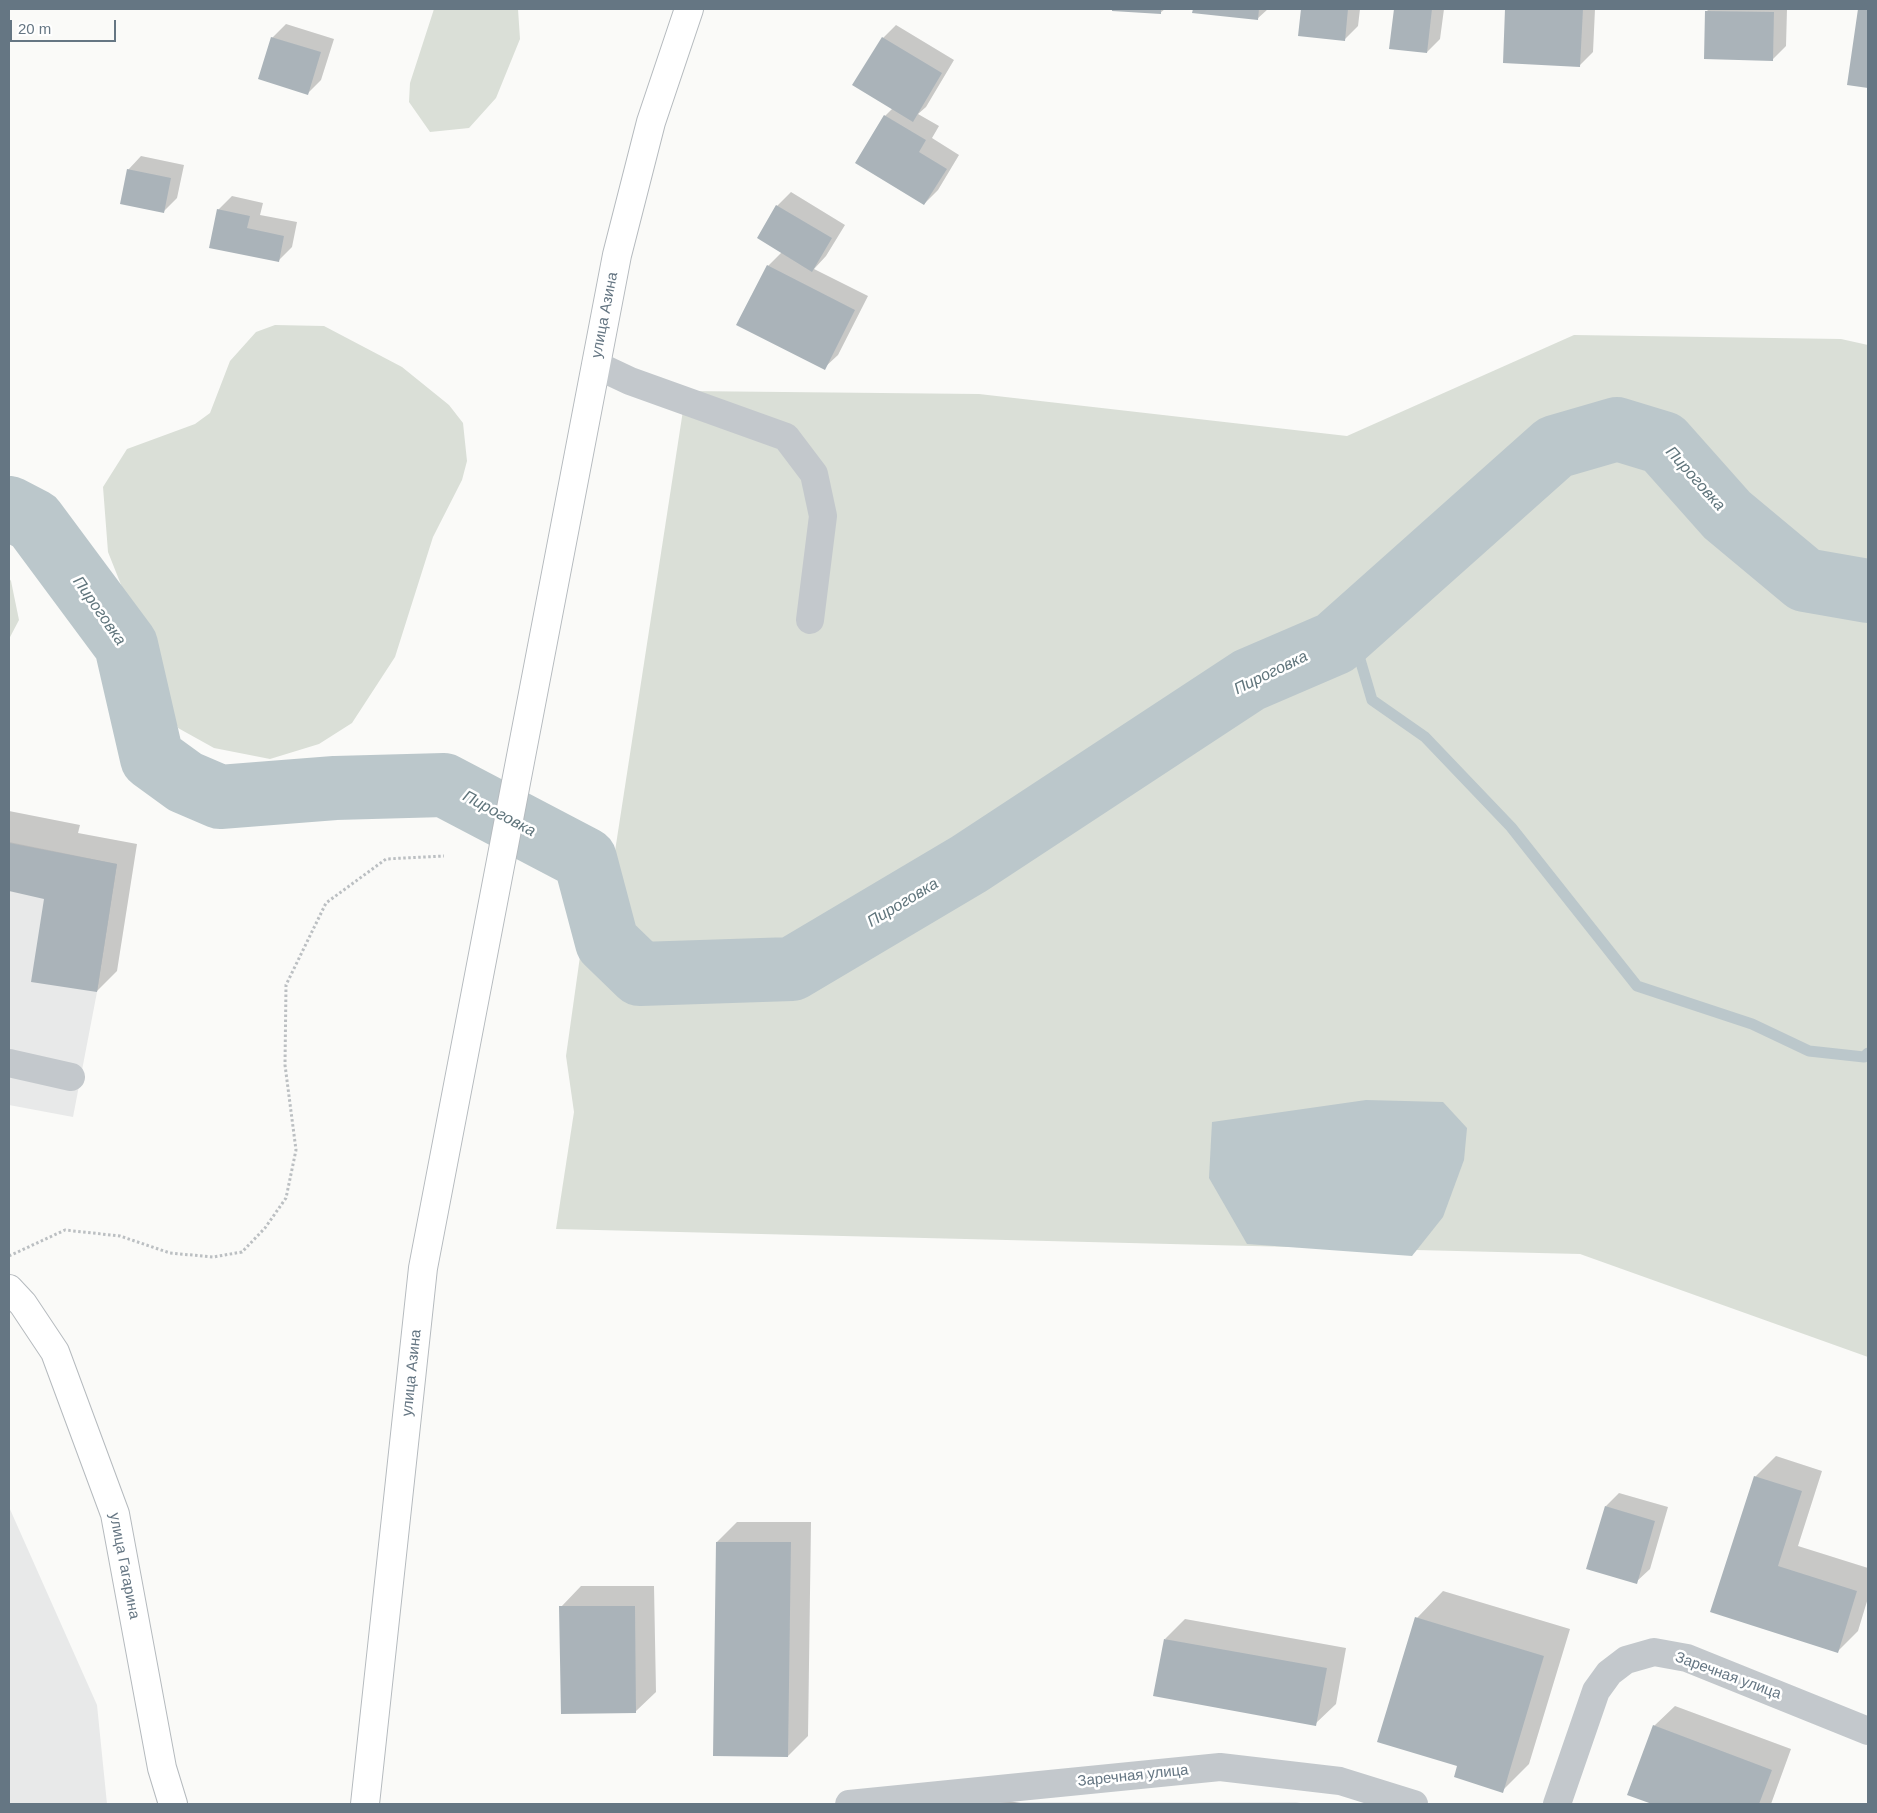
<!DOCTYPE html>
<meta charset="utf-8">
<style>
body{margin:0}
#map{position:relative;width:1877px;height:1813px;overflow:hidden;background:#fafaf8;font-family:Arial,sans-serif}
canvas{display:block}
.frame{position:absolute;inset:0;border:10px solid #657683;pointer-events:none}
.scale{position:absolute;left:10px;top:20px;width:106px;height:22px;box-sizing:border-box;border:2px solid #657683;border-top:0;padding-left:6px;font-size:15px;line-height:18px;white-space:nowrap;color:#657683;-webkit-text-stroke:4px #fff;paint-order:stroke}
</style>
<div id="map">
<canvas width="1877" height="1813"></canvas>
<div class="frame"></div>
<div class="scale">20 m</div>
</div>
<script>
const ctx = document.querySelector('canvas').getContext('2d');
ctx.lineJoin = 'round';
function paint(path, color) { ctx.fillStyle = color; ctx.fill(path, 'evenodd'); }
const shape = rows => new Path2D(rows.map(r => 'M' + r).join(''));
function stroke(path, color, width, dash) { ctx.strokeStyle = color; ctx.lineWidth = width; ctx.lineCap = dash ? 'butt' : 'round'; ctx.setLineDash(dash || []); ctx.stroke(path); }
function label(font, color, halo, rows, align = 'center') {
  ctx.font = font + ' Arial,sans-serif'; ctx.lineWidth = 5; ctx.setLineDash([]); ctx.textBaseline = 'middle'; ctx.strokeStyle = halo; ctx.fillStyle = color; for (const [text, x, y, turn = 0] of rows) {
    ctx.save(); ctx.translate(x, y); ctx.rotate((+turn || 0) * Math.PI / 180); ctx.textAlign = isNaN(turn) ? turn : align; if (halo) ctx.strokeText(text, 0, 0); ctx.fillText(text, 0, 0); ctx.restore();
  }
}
const built = shape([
 [9,842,117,864,97,992,73,1117,9,1105],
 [9,1507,97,1705,107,1804,9,1804],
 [981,1802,1296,1802,1305,1804,969,1804]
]);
const green = shape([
 [434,9,518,9,520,39,496,98,469,128,430,132,409,102,410,83],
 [275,325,324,326,402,367,449,405,463,423,467,461,462,480,433,537,395,657,352,723,319,744,270,759,214,748,178,728,108,552,103,487,127,449,195,424,210,413,230,361,256,332],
 [1574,335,1841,339,1868,345,1868,1357,1580,1254,556,1229,574,1112,566,1056,584,928,609,890,686,391,979,394,1347,436],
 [9,578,11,581,19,620,9,639]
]);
const water = shape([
 [1366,1100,1443,1102,1467,1128,1464,1160,1443,1217,1412,1256,1247,1244,1209,1178,1212,1122]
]);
const shadow = shape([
 [1114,9,1165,9,1160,13],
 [1194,9,1268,9,1257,19,1193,12],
 [1302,9,1360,9,1358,26,1344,40,1299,35],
 [1395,9,1444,9,1440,39,1427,52,1391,48],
 [1506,9,1595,9,1593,52,1580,65,1504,62],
 [1709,9,1787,9,1786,46,1772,60,1707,11],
 [1860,9,1868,9,1868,87,1848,84],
 [286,24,334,39,321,80,308,93,272,38],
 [896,25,954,60,926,107,918,114,939,126,932,138,959,155,938,190,924,204,885,116,893,108,883,38],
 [141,156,184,165,177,198,163,212,128,170],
 [791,192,845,225,826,256,814,269,868,296,838,355,824,368,768,266,782,252,777,206],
 [232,196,263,203,260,215,297,222,292,247,278,261,218,210],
 [9,811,80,825,78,833,137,844,117,971,97,991,47,893,44,897,9,890],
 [1776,1456,1822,1471,1798,1546,1868,1568,1868,1598,1858,1631,1837,1652,1712,1611,1755,1477],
 [1619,1493,1668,1507,1650,1569,1636,1582,1606,1506],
 [737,1522,811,1522,808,1736,788,1756,717,1542],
 [581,1586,654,1586,656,1692,635,1712,561,1607],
 [1443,1591,1570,1629,1529,1764,1502,1791,1458,1765,1417,1618],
 [1185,1619,1346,1648,1336,1704,1315,1724,1165,1639],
 [1675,1706,1791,1749,1771,1804,1656,1804,1629,1794,1654,1726],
 [958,1793,1027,1804,947,1804]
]);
const stream = shape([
 [1335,643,1359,656,1372,700,1425,737,1511,827,1637,986,1752,1024,1809,1051,1864,1057,1868,1053]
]);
const river = shape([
 [9,508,34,521,126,645,152,758,185,782,220,797,335,788,444,785,585,859,607,942,640,974,792,969,969,864,1249,680,1335,643,1555,447,1617,429,1663,443,1727,515,1805,580,1868,591]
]);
const building = shape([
 [1112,9,1161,9,1161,14,1112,11],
 [1193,9,1259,9,1258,20,1192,13],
 [1301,9,1348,9,1345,41,1298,36],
 [1394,9,1432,9,1427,53,1389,49],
 [1505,9,1583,9,1580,67,1503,63],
 [1858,9,1868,10,1868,88,1847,85],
 [1705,11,1774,12,1773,61,1704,59],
 [271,37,321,52,308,95,258,79],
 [882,37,942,73,913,122,852,85],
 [884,115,926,140,919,152,947,169,924,205,855,163],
 [127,169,171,178,164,213,120,204],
 [776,205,832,238,812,272,757,238],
 [217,209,250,216,247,228,284,236,279,262,209,248],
 [767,265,855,310,825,370,736,325],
 [9,843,117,864,97,992,31,982,44,899,9,891],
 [1754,1476,1802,1491,1778,1566,1857,1591,1838,1653,1710,1612],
 [1605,1506,1655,1521,1637,1584,1586,1569],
 [716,1542,791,1542,788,1757,713,1756],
 [559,1606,635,1606,636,1713,561,1714],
 [1415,1617,1544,1656,1503,1793,1454,1777,1457,1766,1377,1742],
 [1164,1639,1327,1668,1316,1726,1153,1696],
 [1653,1725,1772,1770,1759,1804,1652,1804,1627,1795]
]);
const path = shape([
 [9,1256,65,1230,120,1236,170,1253,213,1257,242,1252,265,1228,286,1198,296,1150,285,1065,286,985,326,903,386,859,444,856]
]);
const minor = shape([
 [596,365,630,381,786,437,814,474,823,516,810,620],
 [9,1063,71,1077],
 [849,1804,1220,1767,1340,1781,1414,1804],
 [1557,1804,1596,1691,1609,1673,1626,1660,1654,1652,1687,1658,1868,1731]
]);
const major = shape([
 [9,1289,23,1304,55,1352,115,1514,162,1768,173,1804],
 [365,1804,423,1268,617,255,651,122,689,9]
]);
const streetNames = [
 ["улица Азина",605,315,-79],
 ["улица Азина",412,1373,-84],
 ["улица Гагарина",124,1566,79],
 ["Заречная улица",1728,1676,20],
 ["Заречная улица",1133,1776,-6]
];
const waterNames = [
 ["Пироговка",1695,479,48],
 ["Пироговка",99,611,55],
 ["Пироговка",1271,673,-26],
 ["Пироговка",499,814,28],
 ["Пироговка",903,903,-31]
];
paint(built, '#e8e9e9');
paint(green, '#dadfd7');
paint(water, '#bbc7cb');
paint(shadow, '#0003');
stroke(stream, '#bbc7cb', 11);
stroke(river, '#bbc7cb', 64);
paint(building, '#aab3b9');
stroke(major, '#b5babe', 30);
stroke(path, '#bbbfc2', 3, [2.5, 2.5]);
stroke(minor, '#c3c8cc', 28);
stroke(major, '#fff', 28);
label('15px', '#657683', '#fff', streetNames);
label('italic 16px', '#60757c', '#fff', waterNames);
</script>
